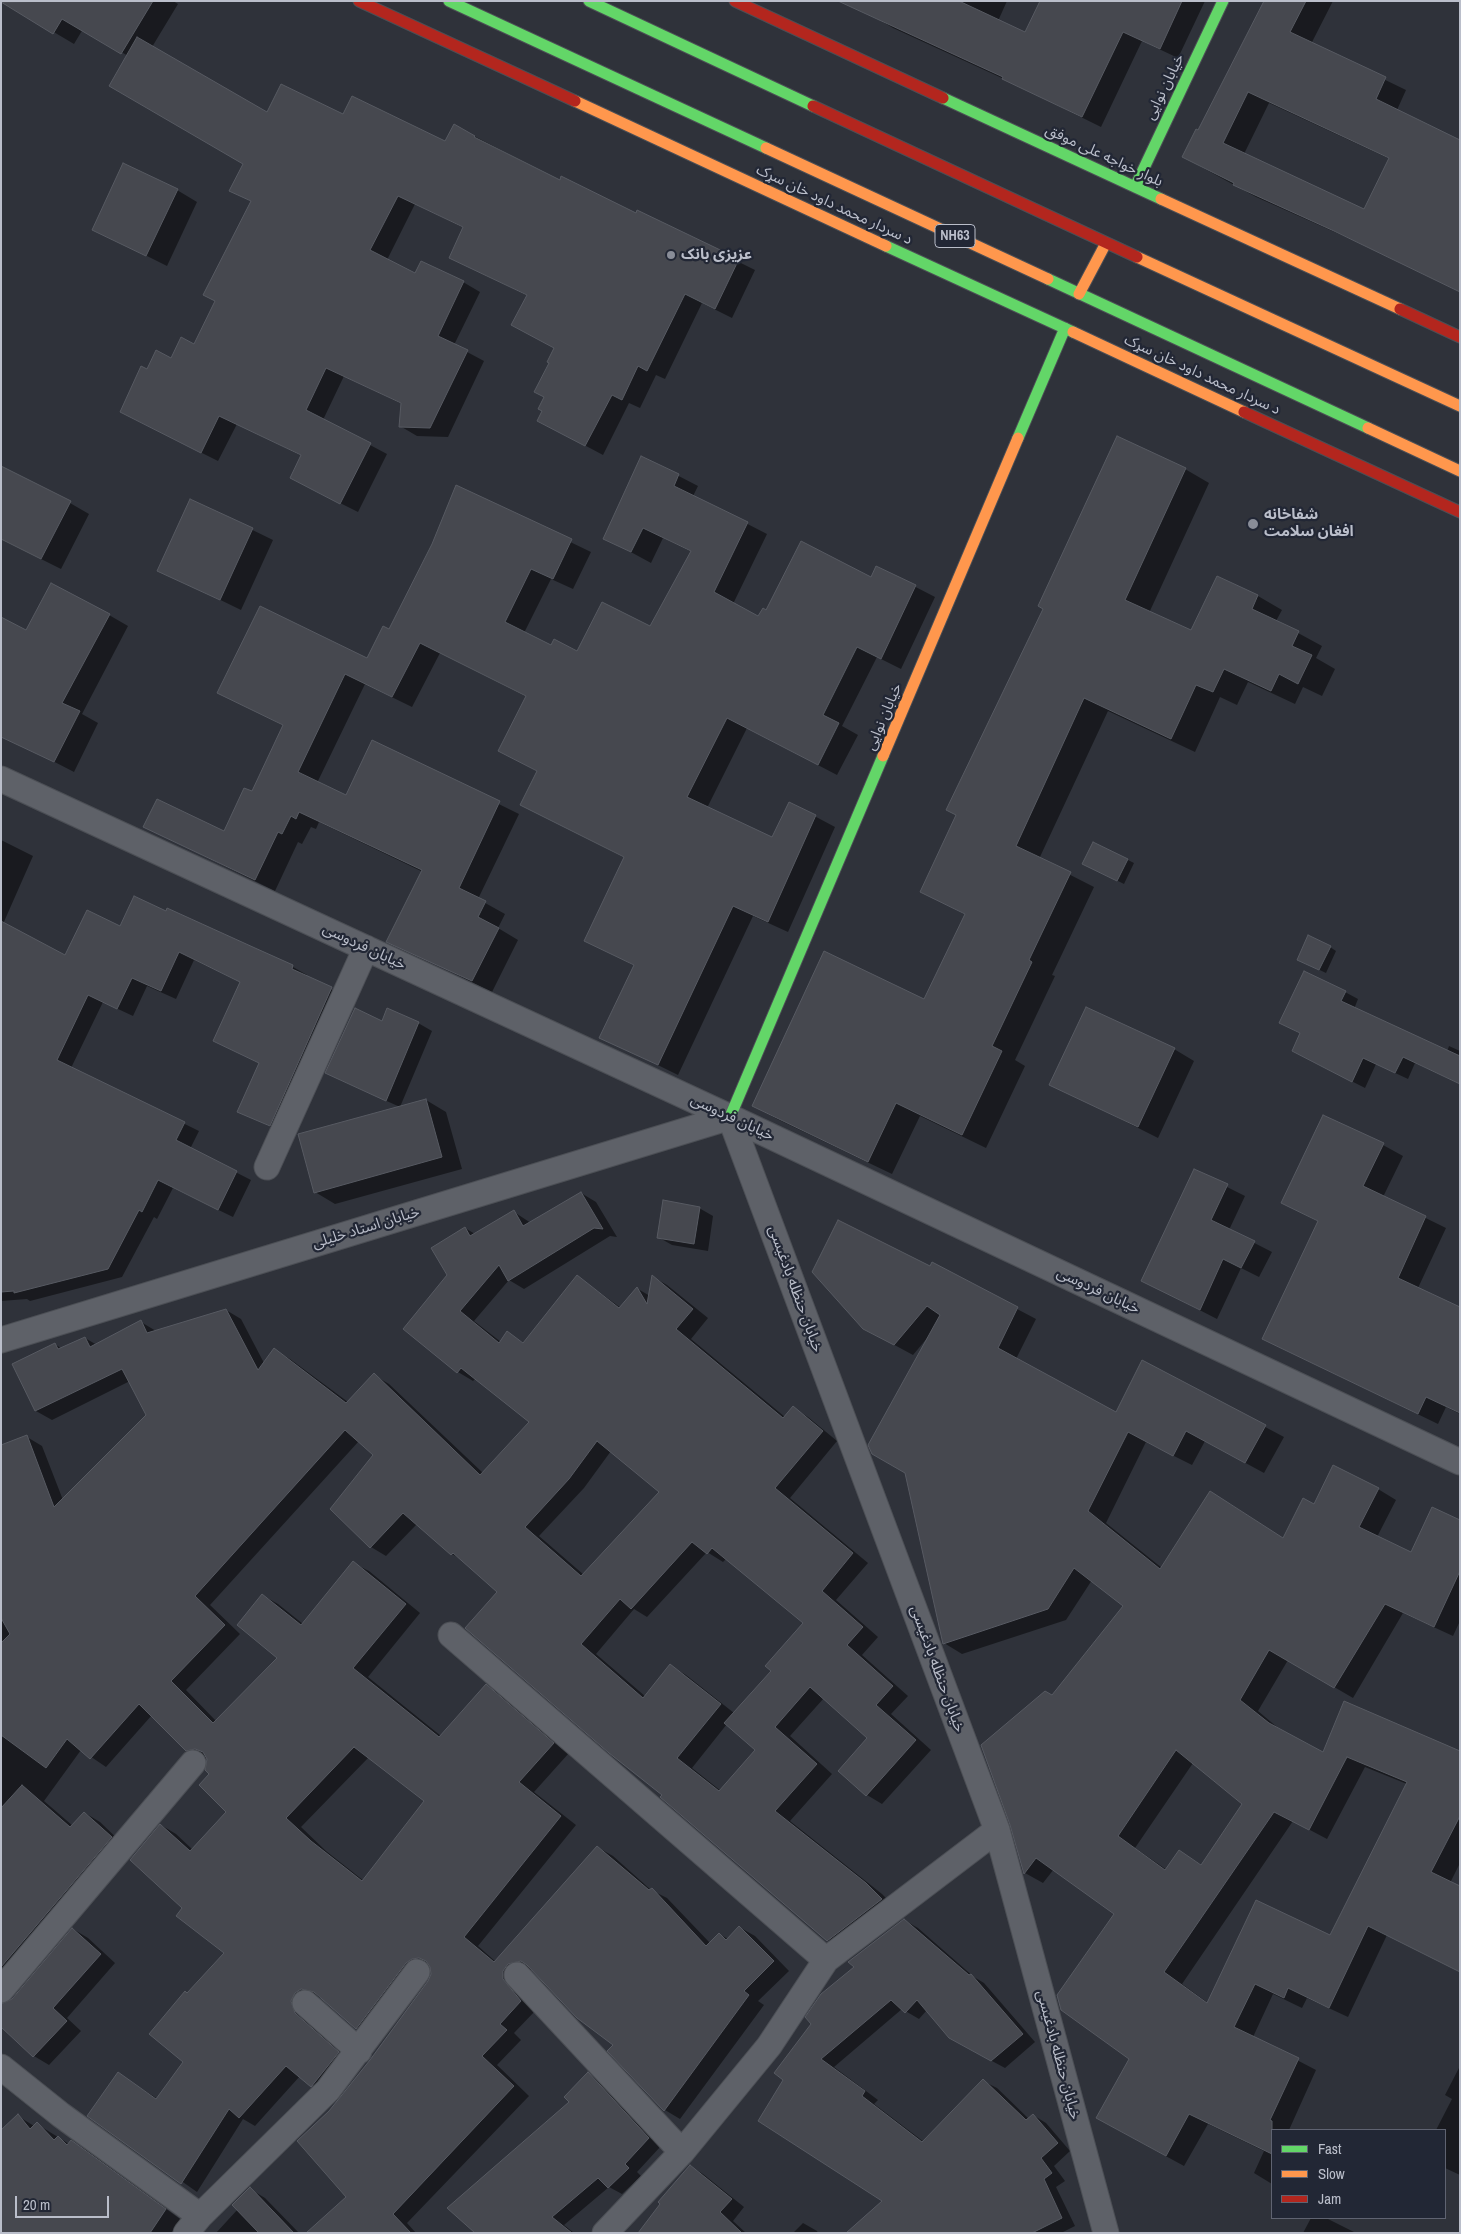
<!DOCTYPE html>
<meta charset="utf-8">
<style>
body{margin:0}
#map{position:relative;width:1461px;height:2234px;overflow:hidden;background:#2f323a;font-family:"Archivo Narrow",sans-serif}
canvas{display:block}
.frame{position:absolute;inset:0;border:2px solid #babeca;pointer-events:none}
.legend{position:absolute;left:1271px;top:2129px;width:175px;height:90px;box-sizing:border-box;background:#222735;border:1px solid #5f6371;margin:0;padding:6px 9px;list-style:none;font-size:15px;color:#babeca}
.legend li{display:flex;align-items:center;gap:10px;height:25px}
.legend b{width:25px;border:1px solid #5f6371}
.scale{position:absolute;left:15px;top:2196px;width:94px;height:22px;box-sizing:border-box;border:2px solid #babeca;border-top:0;padding-left:6px;font-size:15px;line-height:18px;white-space:nowrap;color:#babeca;-webkit-text-stroke:4px #222735;paint-order:stroke}
</style>
<div id="map">
<canvas width="1461" height="2234"></canvas>
<div class="frame"></div>
<ul class="legend">
<li><b style="height:6px;background:#63d668"></b>Fast</li>
<li><b style="height:6px;background:#ff974d"></b>Slow</li>
<li><b style="height:6px;background:#b3261e"></b>Jam</li>
</ul>
<div class="scale">20 m</div>
</div>
<script>
const ctx = document.querySelector('canvas').getContext('2d');
ctx.lineJoin = 'round';
function paint(path, color) { ctx.fillStyle = color; ctx.fill(path, 'evenodd'); }
const shape = rows => new Path2D(rows.map(r => 'M' + r).join(''));
function stroke(path, color, width, dash) { ctx.strokeStyle = color; ctx.lineWidth = width; ctx.lineCap = dash ? 'butt' : 'round'; ctx.setLineDash(dash || []); ctx.stroke(path); }
function label(font, color, halo, rows, align = 'center') {
  ctx.font = font + ' "Archivo Narrow","Noto Sans Arabic",sans-serif'; ctx.lineWidth = 4.5; ctx.setLineDash([]); ctx.textBaseline = 'middle'; ctx.strokeStyle = halo; ctx.fillStyle = color; for (const [text, x, y, turn = 0] of rows) {
    ctx.save(); ctx.translate(x, y); ctx.rotate((+turn || 0) * Math.PI / 180); ctx.textAlign = isNaN(turn) ? turn : align; if (halo) ctx.strokeText(text, 0, 0); ctx.fillText(text, 0, 0); ctx.restore();
  }
}
const shadow = shape([
 [32,1,173,1,178,4,152,47,267,114,343,116,446,143,455,126,560,181,636,215,638,212,755,270,732,318,702,303,665,379,656,375,640,408,629,403,603,455,556,430,544,411,550,363,555,348,528,296,451,258,464,228,415,204,387,260,416,274,463,282,480,292,454,345,484,361,448,437,417,436,400,426,402,404,344,376,323,420,387,454,358,512,308,487,302,456,237,424,218,461,138,421,147,370,172,360,194,345,216,301,252,202,231,190,245,163,128,56,83,29,74,44,25,15],
 [848,1,1007,1,998,21,1026,33,1060,1,1205,1,1178,58,1142,41,1101,127,1004,79,893,28],
 [1266,1,1333,1,1311,44,1406,90,1397,110,1460,141,1460,292,1357,242,1256,197,1183,157,1199,132],
 [1269,103,1390,159,1364,211,1244,154],
 [177,190,197,202,167,266,93,229],
 [642,457,698,486,693,496,767,534,733,604,759,618,767,611,871,579,877,567,935,597,901,669,877,657,842,726,858,735,837,775,747,728,707,808,773,839,790,803,835,827,788,932,753,916,678,1075,601,1037,635,966,586,940,625,858,522,805,538,772,500,751,527,697,440,653,412,707,365,684,317,783,346,796,373,742,519,814,478,899,505,914,498,928,518,940,492,992,388,941,423,872,319,822,316,829,311,827,302,844,298,842,275,891,145,827,225,832,253,792,284,726,219,692,368,660,390,631,433,544,456,487,591,552,573,589,551,579,524,633,552,647,578,653,650,628,692,552,663,538,651,563,605,538],
 [1185,469,1209,483,1149,613,1192,632,1218,577,1258,596,1282,610,1276,621,1322,646,1316,658,1335,669,1322,696,1303,687,1295,704,1248,682,1237,705,1220,697,1195,752,1108,711,1039,859,1094,887,1052,975,1055,976,1015,1060,1025,1066,986,1148,920,1116,892,1174,777,1119,753,1106,925,1001,966,915,921,891],
 [191,500,273,540,241,610,159,570],
 [70,503,89,514,61,569,1,539],
 [109,615,128,626,82,714,98,723,74,772,14,741,27,632],
 [1,840,33,856,3,924,66,957,120,928,166,913,168,909,293,967,307,975,307,977,346,997,285,1134,239,1111,260,1063,214,1041,241,982,194,960,176,999,147,986,133,1016,103,1002,71,1068,199,1131,190,1149,251,1180,233,1217,173,1188,157,1219,154,1217,122,1277,30,1301,27,1299,1,1301],
 [1128,860,1134,863,1124,884,1090,867],
 [1330,947,1336,951,1326,973,1305,963],
 [1345,992,1358,999,1354,1009,1447,1052,1449,1046,1460,1051,1460,1084,1415,1063,1408,1079,1376,1064,1365,1088,1306,1058,1301,1034,1280,1023],
 [382,1022,418,1023,432,1031,400,1107,340,1080],
 [1174,1049,1194,1061,1158,1138,1051,1084],
 [426,1100,446,1112,462,1169,335,1204,315,1192],
 [1383,1145,1403,1156,1383,1197,1446,1228,1418,1288,1460,1308,1460,1414,1446,1407,1438,1424,1263,1339,1319,1222,1283,1203],
 [1195,1171,1245,1196,1229,1230,1272,1252,1259,1277,1241,1268,1217,1319,1143,1281],
 [581,1193,596,1202,617,1237,610,1236,524,1289,509,1280,474,1321,501,1342,508,1333,524,1343,577,1276,621,1308,638,1289,650,1296,653,1277,667,1285,708,1318,691,1339,785,1417,793,1408,808,1417,837,1441,790,1498,868,1563,836,1600,878,1637,862,1655,908,1696,891,1714,931,1750,882,1804,867,1795,840,1771,869,1738,824,1698,790,1736,832,1774,790,1821,882,1894,897,1909,843,1949,827,1940,664,1795,498,1592,464,1561,452,1554,417,1524,386,1556,371,1547,375,1454,359,1441,210,1605,240,1634,186,1690,216,1721,279,1658,262,1595,278,1604,303,1624,353,1563,369,1571,420,1613,368,1677,441,1736,486,1686,501,1694,569,1753,534,1792,576,1825,478,1946,496,1962,597,1847,613,1856,651,1890,667,1898,710,1943,719,1934,728,1939,739,1927,755,1936,789,1971,758,2001,764,2005,680,2119,665,2110,609,2051,615,2045,533,1969,522,1973,536,2010,514,2033,521,2040,497,2065,529,2096,407,2223,416,2233,308,2233,348,2197,330,2112,371,2061,430,1981,432,1974,432,1966,428,1967,372,2037,357,2028,324,1999,317,1997,353,2062,327,2095,300,2076,255,2126,243,2119,197,2192,89,2116,118,2074,158,2099,185,2061,188,1994,226,1952,184,1908,161,1825,176,1834,193,1850,228,1812,211,1774,208,1758,203,1759,187,1750,152,1715,106,1767,81,1750,44,1801,73,1826,85,1813,100,1822,126,1847,2,1996,3,2005,7,2004,73,1929,88,1938,115,1963,67,2018,81,2031,49,2065,34,2056,1,2025,1,1446,27,1437,42,1446,63,1500,148,1415,130,1381,52,1420,36,1411,14,1364,55,1344,62,1349,85,1338,97,1345,141,1322,156,1331,226,1310,241,1319,264,1363,274,1350,290,1359,348,1402,374,1375,389,1384,483,1473,530,1421,476,1378,473,1381,458,1372,404,1329,449,1275,465,1228,475,1234,514,1212,531,1223],
 [611,1451,661,1492,584,1575,539,1536,584,1488],
 [707,1552,723,1562,727,1558,805,1622,773,1671,734,1713,686,1675,671,1666,646,1697,596,1654,634,1609,647,1617],
 [727,1724,757,1750,721,1791,692,1768],
 [369,1757,426,1801,364,1881,326,1851,301,1827],
 [699,1208,713,1216,708,1251,672,1245,658,1237],
 [932,1264,1036,1319,1016,1359,1117,1413,1143,1362,1284,1437,1264,1473,1205,1441,1192,1465,1146,1442,1106,1523,1162,1568,1229,1503,1284,1539,1314,1505,1378,1489,1396,1500,1377,1537,1411,1554,1460,1521,1460,1621,1453,1636,1403,1613,1353,1698,1288,1660,1258,1711,1284,1733,1324,1754,1460,1752,1460,1863,1450,1883,1460,1888,1460,1972,1387,1935,1348,2017,1307,1998,1302,2008,1273,1994,1253,2037,1316,2070,1289,2130,1272,2130,1272,2184,1254,2173,1264,2151,1208,2124,1184,2166,1116,2129,1130,2058,1116,1914,1054,1869,1043,1883,1025,1873,1012,1825,1053,1697,1125,1605,1092,1580,1066,1620,962,1654,944,1643,907,1473,928,1337,913,1355,863,1328],
 [1193,1763,1244,1803,1202,1865,1179,1851,1167,1870,1135,1848],
 [1365,1767,1407,1784,1330,1937,1208,2003,1182,1984,1293,1821,1327,1839],
 [904,1920,918,1928,974,1977,984,1983,1035,2042,1005,2068,964,2046,927,2010,919,2019,902,2009,834,2067,878,2100,874,2104,924,2142,983,2081,997,2088,1029,2119,1033,2115,1046,2123,1070,2151,1054,2166,1065,2181,1056,2187,1075,2226,1061,2233,848,2233,884,2200,759,2120,856,1966],
 [1460,2066,1460,2175,1445,2168,1445,2130,1436,2130,1452,2099,1445,2095],
 [588,2073,601,2081,661,2146,637,2172,641,2176,622,2194,609,2187,564,2225,574,2233,475,2233,571,2102],
 [18,2116,34,2126,37,2124,69,2144,71,2141,86,2150,180,2219,171,2233,1,2233],
 [690,2166,703,2174,744,2207,733,2221,746,2233,639,2233],
 [250,2189,265,2198,299,2233,216,2233,238,2209],
 [1311,2218,1326,2218,1356,2233,1303,2233],
 [803,2223,817,2231,818,2233,793,2233]
]);
const building = shape([
 [72,1,153,1,121,54,62,19,53,34,1,2,72,1],
 [838,1,959,1,1025,32,1040,1,1182,1,1160,49,1123,32,1082,117,1002,79,1003,77,838,1],
 [1264,1,1306,1,1290,32,1386,77,1376,99,1460,140,1460,292,1334,231,1233,185,1234,183,1182,157,1196,129,1198,130,1264,1],
 [1248,92,1389,158,1364,209,1223,143,1248,92],
 [137,37,267,112,281,84,343,114,352,96,445,141,454,124,475,136,474,137,560,180,561,176,636,213,637,210,739,259,715,309,685,294,647,371,638,366,622,400,612,395,585,446,537,421,542,411,538,409,544,397,534,392,549,363,547,362,554,348,511,325,527,295,449,258,463,227,398,196,370,250,415,273,421,261,464,281,438,336,468,350,430,428,399,427,401,403,326,368,306,410,371,443,340,504,290,478,301,455,219,416,201,453,120,412,141,366,147,369,156,350,171,358,181,337,194,344,215,301,203,295,251,201,229,191,243,164,109,86,137,37],
 [123,163,178,189,146,256,92,230,123,163],
 [1117,436,1186,468,1125,600,1191,630,1217,576,1258,595,1252,609,1299,631,1292,646,1312,655,1298,684,1279,674,1271,691,1224,669,1213,692,1196,685,1171,739,1084,698,1016,846,1071,872,1029,960,1032,962,992,1046,1002,1051,962,1135,896,1103,868,1162,752,1106,824,951,924,999,965,914,920,892,956,815,946,810,1043,609,1038,606,1117,436],
 [641,456,679,474,674,486,748,522,714,592,758,616,763,608,766,610,801,541,871,577,876,566,916,585,881,659,857,647,823,715,839,723,818,765,727,718,687,797,772,837,789,802,816,815,768,922,733,906,658,1065,599,1038,634,965,584,941,624,857,520,805,537,771,498,751,526,696,420,643,392,697,345,674,298,772,346,795,372,740,500,801,459,888,486,901,478,917,499,928,472,981,386,942,422,870,299,812,296,819,291,816,282,834,278,832,255,880,143,827,157,799,224,831,244,788,252,791,283,725,217,693,260,606,367,658,383,626,389,629,432,544,456,485,572,539,553,579,531,569,505,622,551,645,554,639,577,651,602,602,650,626,691,551,643,528,631,552,603,539,641,456],
 [1,466,71,501,41,559,1,539,1,466],
 [190,499,253,528,220,600,157,571,190,499],
 [51,583,110,614,62,703,80,711,54,762,1,737,1,617,26,630,51,583],
 [1093,842,1128,859,1117,881,1082,864,1093,842],
 [134,896,166,911,167,908,255,948,293,965,292,969,332,987,270,1126,237,1112,259,1063,213,1041,240,982,179,952,161,991,132,978,117,1009,88,995,57,1060,185,1122,176,1140,237,1171,218,1210,158,1180,142,1212,139,1210,108,1269,14,1293,14,1291,1,1292,1,921,65,955,87,910,120,926,134,896],
 [1308,935,1331,946,1319,970,1297,960,1308,935],
 [1304,971,1346,991,1341,1001,1460,1056,1460,1084,1403,1057,1395,1073,1363,1058,1352,1082,1292,1051,1300,1033,1279,1023,1304,971],
 [1086,1007,1175,1048,1138,1127,1049,1085,1086,1007],
 [355,1008,382,1021,387,1008,419,1022,386,1101,325,1073,355,1008],
 [426,1099,442,1157,314,1193,298,1134,426,1099],
 [1323,1115,1384,1143,1363,1186,1426,1216,1398,1278,1460,1307,1460,1413,1426,1397,1418,1414,1262,1339,1318,1221,1281,1203,1323,1115],
 [1194,1169,1228,1184,1211,1220,1255,1241,1241,1268,1223,1259,1200,1310,1141,1281,1194,1169],
 [581,1192,603,1229,594,1228,508,1281,499,1265,460,1311,499,1343,507,1331,523,1343,577,1275,619,1308,637,1287,647,1304,652,1275,693,1309,676,1329,783,1418,793,1406,823,1431,775,1488,853,1553,822,1591,863,1627,847,1645,893,1686,876,1705,916,1740,866,1796,838,1771,867,1738,810,1687,775,1727,817,1764,775,1811,866,1883,882,1899,827,1941,660,1797,662,1795,609,1753,465,1628,497,1592,453,1553,451,1555,403,1513,370,1548,330,1509,373,1455,345,1430,195,1596,225,1625,171,1681,213,1723,277,1658,237,1625,262,1594,301,1625,353,1561,406,1604,353,1668,439,1737,486,1684,554,1743,519,1782,561,1816,464,1937,494,1962,597,1846,649,1890,652,1888,706,1946,719,1933,726,1940,739,1926,774,1961,744,1991,749,1995,664,2111,607,2051,613,2045,577,2018,527,1965,521,1961,508,1964,503,1971,503,1979,521,2001,500,2024,507,2030,482,2056,514,2086,393,2214,411,2233,306,2233,346,2197,297,2141,329,2111,370,2060,428,1981,431,1974,430,1967,426,1961,419,1958,412,1959,406,1963,356,2029,314,1992,301,1989,295,1993,291,2001,295,2013,339,2052,311,2087,286,2066,239,2118,229,2109,181,2184,87,2116,118,2072,156,2099,183,2062,149,2034,185,1991,187,1993,224,1953,176,1916,182,1908,130,1860,160,1824,190,1851,226,1812,199,1785,209,1774,205,1770,207,1759,203,1752,195,1749,186,1751,139,1704,90,1759,67,1739,46,1768,1,1735,1,1643,10,1634,1,1618,1,1445,27,1435,54,1507,146,1415,122,1369,35,1411,12,1364,55,1343,58,1349,85,1337,90,1347,141,1320,147,1333,226,1309,258,1370,274,1348,346,1403,374,1373,480,1475,529,1422,461,1368,457,1373,403,1329,447,1275,431,1248,465,1227,470,1236,514,1210,523,1226,581,1192],
 [597,1441,659,1492,581,1576,525,1527,569,1479,597,1441],
 [692,1542,707,1554,712,1548,803,1623,765,1666,771,1671,724,1723,755,1750,719,1791,677,1758,721,1704,670,1664,643,1698,581,1644,620,1599,631,1609,692,1542],
 [354,1747,424,1801,362,1881,311,1841,286,1818,354,1747],
 [663,1200,700,1207,694,1244,657,1238,663,1200],
 [838,1220,930,1266,932,1262,1018,1307,998,1348,1116,1412,1142,1360,1266,1425,1245,1463,1186,1431,1173,1456,1128,1432,1088,1511,1160,1569,1210,1491,1283,1538,1303,1498,1314,1504,1333,1465,1379,1488,1359,1527,1411,1552,1432,1507,1460,1520,1460,1571,1434,1627,1385,1604,1334,1688,1269,1650,1240,1700,1269,1723,1323,1752,1344,1701,1460,1751,1460,1816,1431,1872,1460,1886,1460,1972,1368,1926,1329,2008,1288,1988,1284,1998,1255,1984,1234,2027,1299,2058,1270,2120,1272,2121,1272,2154,1189,2114,1166,2156,1096,2118,1129,2059,1061,2010,1057,1995,1114,1914,1036,1858,1024,1874,1010,1825,981,1745,1045,1691,1052,1695,1123,1606,1074,1568,1048,1609,943,1644,905,1473,872,1454,868,1445,940,1315,927,1306,894,1345,863,1329,812,1272,838,1220],
 [1176,1750,1242,1804,1201,1865,1179,1850,1165,1870,1118,1836,1176,1750],
 [1347,1757,1407,1782,1330,1935,1256,1900,1207,2003,1164,1972,1274,1812,1309,1830,1347,1757],
 [22,1785,70,1827,84,1812,112,1837,1,1967,1,1808,22,1785],
 [904,1919,969,1975,971,1974,1023,2034,991,2061,949,2038,917,2000,905,2013,891,2000,821,2059,865,2091,862,2096,922,2142,983,2079,1026,2120,1033,2114,1058,2143,1041,2158,1052,2173,1044,2179,1062,2218,1032,2233,846,2233,882,2201,758,2121,783,2080,774,2073,811,2024,805,2017,821,1994,854,1967,848,1962,904,1919],
 [72,1928,101,1954,53,2008,67,2021,33,2057,1,2027,1,2004,12,1999,72,1928],
 [588,2072,649,2138,625,2164,629,2168,608,2188,598,2178,552,2217,572,2233,475,2233,447,2208,569,2102,564,2097,588,2072],
 [18,2114,30,2129,37,2122,54,2140,58,2136,67,2145,71,2140,166,2209,150,2233,1,2233,1,2130,18,2114],
 [690,2165,732,2199,720,2212,742,2233,638,2233,660,2204,658,2202,690,2165],
 [250,2187,294,2233,259,2233,232,2205,250,2187]
]);
const street = shape([
 [1,779,730,1117,1460,1462],
 [267,1167,366,948],
 [1,1340,730,1117,997,1830,1106,2233],
 [451,1635,826,1960],
 [517,1975,682,2152],
 [1,1990,193,1763],
 [305,2003,359,2051],
 [1,2067,61,2115,200,2216],
 [186,2233,200,2216,328,2090,417,1972],
 [605,2233,682,2152,769,2046,826,1960,997,1830]
]);
const fast = shape([
 [449,1,766,148],
 [589,1,813,106],
 [943,98,1161,199],
 [1135,187,1223,1],
 [886,246,1073,332],
 [1048,279,1368,428],
 [1018,438,1065,328],
 [730,1117,883,756]
]);
const slow = shape([
 [575,101,886,246],
 [766,148,1048,279],
 [1161,199,1400,309],
 [1137,257,1460,406],
 [1079,294,1106,243],
 [1073,332,1244,412],
 [1368,428,1460,471],
 [883,756,1018,438]
]);
const jam = shape([
 [359,1,575,101],
 [735,1,943,98],
 [813,106,1137,257],
 [1400,309,1460,337],
 [1244,412,1460,512]
]);
const markers = [
 [671,255,5,"#898d98"],
 [1253,524,6,"#898d98"]
];
const shields = [
 [955,236,40]
];
const shieldNames = [
 ["NH63",955,236]
];
const streetNames = [
 ["خیابان نوایی",1165,87,-64],
 ["بلوار خواجه علی موفق",1104,156,25],
 ["د سردار محمد داود خان سړک",834,205,25],
 ["د سردار محمد داود خان سړک",1202,375,25],
 ["خیابان نوایی",884,717,-67],
 ["خیابان فردوسی",364,947,25],
 ["خیابان فردوسی",732,1118,25],
 ["خیابان استاد خلیلی",366,1228,-17],
 ["خیابان حنظله بادغیسی",795,1289,70],
 ["خیابان فردوسی",1098,1291,25],
 ["خیابان حنظله بادغیسی",937,1669,70],
 ["خیابان حنظله بادغیسی",1058,2055,75]
];
const poiNames = [
 ["عزیزی بانک",681,255],
 ["شفاخانه",1264,515],
 ["افغان سلامت",1264,532]
];
paint(shadow, '#0007');
paint(building, '#46484f');
stroke(building, '#575a62', 1);
stroke(street, '#4c4f55', 27);
stroke(fast, '#4c4f55', 13);
stroke(slow, '#4c4f55', 13);
stroke(jam, '#4c4f55', 13);
stroke(street, '#5e6168', 25);
stroke(fast, '#63d668', 11);
stroke(slow, '#ff974d', 11);
stroke(jam, '#b3261e', 11);
for (const [x, y, r, color] of markers) { const dot = new Path2D(); dot.arc(x, y, r, 0, 2 * Math.PI); ctx.fillStyle = color; ctx.fill(dot); stroke(dot, '#222735', 2); }
for (const [x, y, w] of shields) { const box = new Path2D(); box.roundRect(x - w / 2, y - 11.5, w, 23, 4); ctx.fillStyle = '#222735'; ctx.fill(box); stroke(box, '#babeca', 1); }
label('bold 14px', '#babeca', null, shieldNames);
label('15px', '#babeca', '#222735', streetNames);
label('bold 15px', '#babeca', '#222735', poiNames, 'left');
</script>
